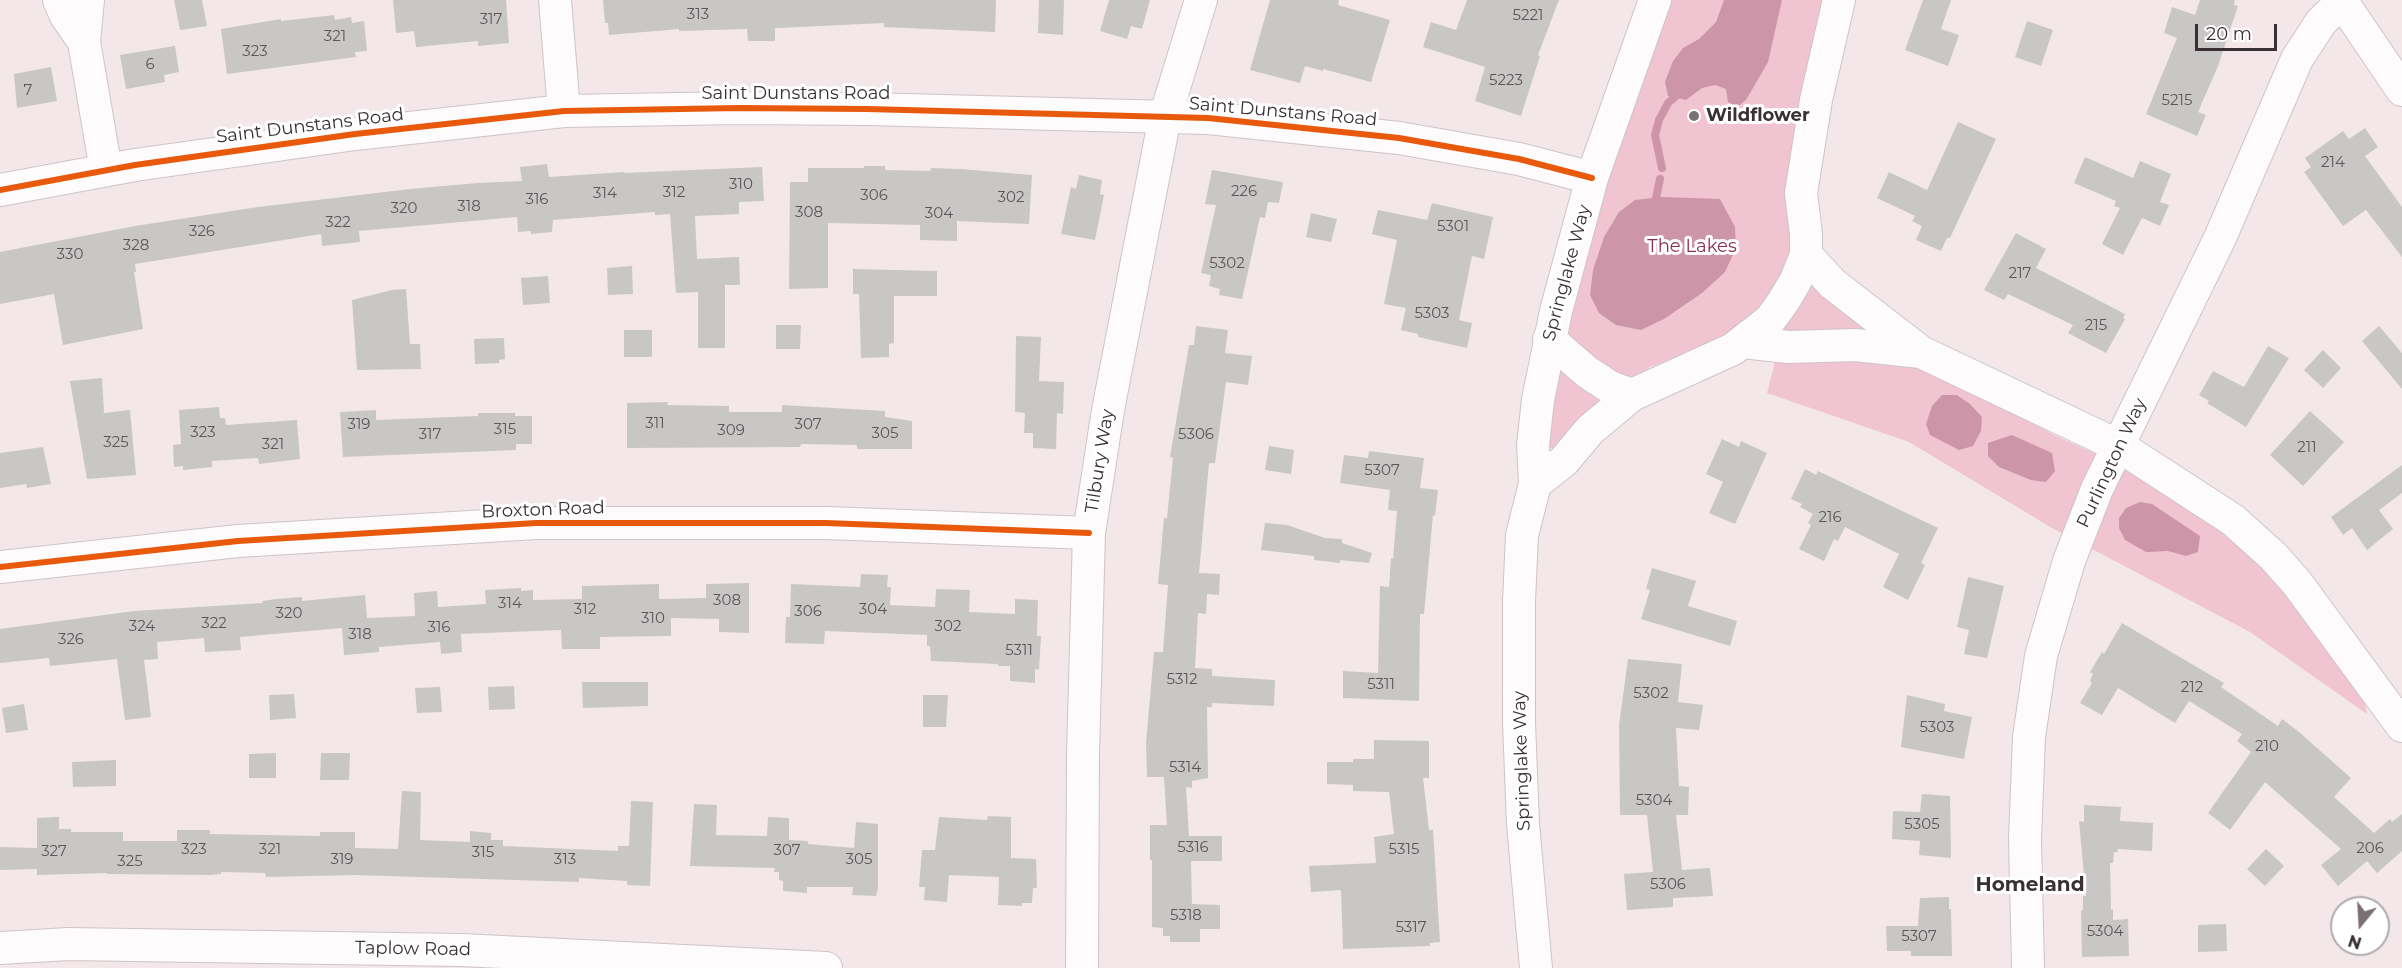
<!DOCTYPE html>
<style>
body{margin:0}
#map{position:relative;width:2402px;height:968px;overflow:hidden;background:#f3e7ea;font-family:Montserrat,sans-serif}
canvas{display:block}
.north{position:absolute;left:2330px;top:896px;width:60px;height:60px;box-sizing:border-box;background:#fff;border:2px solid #b0acad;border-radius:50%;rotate:198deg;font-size:16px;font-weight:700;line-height:24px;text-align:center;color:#393033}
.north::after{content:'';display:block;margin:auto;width:21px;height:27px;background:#7a7073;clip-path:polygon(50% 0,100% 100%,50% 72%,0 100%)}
.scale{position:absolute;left:2195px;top:24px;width:82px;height:27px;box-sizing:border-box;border:3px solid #393033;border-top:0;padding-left:8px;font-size:18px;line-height:21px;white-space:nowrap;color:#393033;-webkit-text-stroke:4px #fff;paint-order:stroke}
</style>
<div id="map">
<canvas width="2402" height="968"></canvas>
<div class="north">N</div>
<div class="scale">20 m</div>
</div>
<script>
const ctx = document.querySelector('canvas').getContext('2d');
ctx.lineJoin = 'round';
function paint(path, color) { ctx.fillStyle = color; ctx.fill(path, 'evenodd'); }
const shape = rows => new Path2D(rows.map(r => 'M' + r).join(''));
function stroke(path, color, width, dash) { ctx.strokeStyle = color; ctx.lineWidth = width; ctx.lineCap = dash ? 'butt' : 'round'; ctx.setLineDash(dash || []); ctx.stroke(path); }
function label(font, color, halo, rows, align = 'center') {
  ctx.font = font + ' Montserrat,sans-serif'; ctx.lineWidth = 6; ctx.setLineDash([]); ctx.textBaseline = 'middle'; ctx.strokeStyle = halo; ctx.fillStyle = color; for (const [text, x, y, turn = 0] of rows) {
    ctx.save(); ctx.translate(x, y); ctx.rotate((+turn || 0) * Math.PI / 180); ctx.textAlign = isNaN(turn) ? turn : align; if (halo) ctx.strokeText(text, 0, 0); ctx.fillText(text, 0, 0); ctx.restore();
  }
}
const green = shape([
 [1666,0,1826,0,1789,172,1835,301,1866,330,2054,435,2144,476,2200,508,2271,576,2364,699,2367,714,2250,632,2052,528,1909,442,1767,393,1783,331,1700,348,1650,367,1595,410,1561,449,1550,448,1542,441,1551,384,1607,177]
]);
const water = shape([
 [1724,0,1782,0,1768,62,1746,100,1737,107,1728,102,1726,89,1715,85,1702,88,1686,100,1668,96,1665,82,1673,61,1683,48,1699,39,1716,22],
 [1662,197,1720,199,1735,227,1736,248,1725,272,1702,293,1664,319,1641,330,1616,325,1599,313,1590,295,1593,270,1604,237,1619,212,1635,200],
 [1942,395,1957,395,1970,404,1982,417,1981,431,1973,446,1959,450,1930,435,1926,424,1932,406],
 [2012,435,2052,453,2055,471,2046,482,2031,480,1999,467,1988,456,1988,443],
 [2140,502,2152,504,2200,536,2198,552,2186,556,2168,551,2146,552,2125,540,2119,528,2119,518,2126,508]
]);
const stream = shape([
 [1662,168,1655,135,1659,120,1668,103,1684,89],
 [1656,198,1660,179]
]);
const building = shape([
 [174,0,202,0,207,26,180,30],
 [393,0,506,0,509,43,478,46,478,41,416,47,414,31,396,33],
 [603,0,996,0,995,32,884,27,884,23,779,28,775,28,775,41,748,41,747,29,679,31,679,29,609,35,608,23,605,23],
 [1039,0,1064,0,1063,35,1038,33],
 [1109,0,1150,0,1142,29,1131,26,1127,39,1100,31],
 [1270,0,1339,0,1338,5,1390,20,1371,82,1323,69,1323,71,1305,66,1300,83,1250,70],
 [1467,0,1559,0,1538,55,1540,56,1521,116,1475,101,1485,67,1423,47,1431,22,1456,30],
 [1923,0,1951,0,1941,29,1959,35,1948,66,1905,50],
 [2200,0,2235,0,2234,5,2238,6,2218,66,2198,112,2206,115,2197,136,2146,114,2177,38,2164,33,2172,7,2195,15],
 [334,15,335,20,351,17,352,23,364,21,367,51,355,52,356,57,227,74,221,29,281,19,281,21],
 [2027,21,2053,30,2041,66,2015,57],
 [175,46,179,72,164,75,165,82,126,89,120,55],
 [51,67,57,101,17,108,14,74],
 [1958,122,1996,139,1950,238,1947,238,1941,251,1916,240,1922,226,1912,221,1915,216,1877,198,1889,172,1927,190],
 [2365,128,2378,147,2365,156,2402,207,2402,257,2366,210,2343,226,2304,172,2311,167,2305,158,2343,131,2349,139],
 [2085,157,2133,178,2140,161,2171,174,2160,202,2169,205,2160,226,2142,218,2123,255,2102,244,2120,208,2114,206,2116,201,2074,183],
 [547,164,549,177,624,172,624,173,762,167,764,201,739,202,739,214,695,216,697,259,739,257,740,285,725,285,725,348,698,348,698,292,676,293,670,214,655,215,655,212,553,220,552,232,531,234,531,231,518,232,517,217,359,231,360,242,322,246,321,234,135,264,136,272,134,272,143,329,63,345,54,294,0,304,0,252,135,226,258,207,410,189,478,183,522,181,520,167],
 [864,166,885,166,885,170,930,171,931,168,960,169,1032,175,1029,224,957,221,957,241,920,240,920,225,828,223,828,288,789,289,790,182,808,182,808,168,864,168],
 [1212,170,1283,182,1279,203,1268,202,1265,218,1260,217,1242,299,1219,295,1220,289,1209,286,1211,275,1201,273,1216,205,1205,204],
 [1079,175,1102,180,1100,194,1104,195,1095,240,1061,234,1071,187,1076,189],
 [1432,203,1493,217,1484,259,1472,256,1459,320,1472,323,1467,348,1418,337,1418,334,1401,330,1406,308,1384,304,1397,240,1372,234,1378,210,1427,220],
 [1311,213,1337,219,1331,242,1306,237],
 [2016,233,2046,249,2036,268,2125,314,2123,318,2125,319,2106,353,2068,333,2073,325,2008,294,2004,300,1984,290],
 [632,266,633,294,608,295,607,268],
 [853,269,937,271,937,296,894,296,894,343,889,344,889,357,861,358,859,294,853,294],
 [548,276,550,303,523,305,521,278],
 [406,289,410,344,420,344,421,369,357,370,352,300,392,290],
 [776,325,801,325,800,349,776,349],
 [1196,326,1228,330,1225,353,1252,356,1248,385,1226,382,1215,463,1209,463,1199,573,1220,574,1219,595,1207,594,1206,614,1198,613,1195,668,1212,669,1212,676,1275,680,1274,706,1212,703,1212,707,1207,707,1208,778,1192,781,1192,788,1186,787,1189,836,1222,836,1222,861,1191,861,1192,904,1220,905,1220,929,1200,929,1200,942,1170,942,1170,936,1163,936,1163,928,1152,927,1152,860,1150,860,1150,825,1167,825,1164,777,1147,777,1146,743,1154,652,1163,652,1168,585,1158,584,1164,518,1167,518,1173,458,1170,457,1189,345,1194,345],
 [2379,326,2402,353,2402,389,2362,341],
 [624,330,652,330,652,357,624,357],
 [1016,336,1041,337,1039,381,1064,382,1063,414,1057,413,1056,449,1033,448,1033,433,1024,433,1025,413,1015,412],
 [504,338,505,359,499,360,499,363,475,364,474,339],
 [2268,346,2289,358,2246,427,2207,403,2209,401,2199,395,2213,371,2244,387],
 [2323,350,2341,368,2323,388,2304,370],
 [102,378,104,413,130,410,136,475,87,479,70,381],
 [668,402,667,405,729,406,729,412,782,412,782,405,885,411,885,417,912,421,912,449,857,449,857,445,801,444,800,447,627,448,627,403],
 [219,407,220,418,225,418,226,425,297,420,300,459,259,464,258,458,212,461,212,467,183,470,183,466,174,467,173,445,181,444,179,410],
 [376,410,376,420,478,416,478,413,515,413,515,416,532,416,532,444,516,444,516,450,343,457,340,412],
 [2310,411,2344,442,2303,486,2270,455],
 [1722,439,1739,447,1741,441,1767,453,1735,524,1709,513,1723,482,1706,474],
 [1269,446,1294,450,1291,474,1265,470],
 [43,447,51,484,27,488,26,484,0,488,0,453],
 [1369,451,1424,458,1420,488,1438,490,1435,516,1433,515,1424,614,1420,614,1419,701,1343,698,1343,671,1378,673,1380,586,1389,587,1391,558,1393,559,1397,511,1388,510,1390,490,1340,483,1344,455,1368,458],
 [2402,465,2402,493,2379,510,2393,529,2367,550,2352,528,2343,535,2331,517],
 [1805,469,1816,475,1818,471,1938,528,1921,563,1925,565,1908,600,1883,587,1899,554,1845,527,1838,541,1834,539,1824,561,1799,549,1811,525,1808,523,1813,514,1800,507,1802,504,1791,499],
 [1265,523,1287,525,1325,538,1342,539,1342,543,1372,553,1369,563,1340,560,1340,563,1314,560,1314,556,1261,550],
 [1652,568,1696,581,1688,606,1737,621,1730,646,1641,619,1650,590,1646,589],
 [861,574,888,575,887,587,891,587,890,605,935,607,936,589,970,590,969,612,1015,614,1015,599,1038,600,1037,636,1041,636,1039,670,1035,669,1035,683,1010,681,1010,666,998,666,998,664,931,661,930,646,927,646,927,635,825,631,824,644,785,643,786,617,790,617,791,584,860,587],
 [1968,577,2004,586,1987,658,1964,654,1969,630,1957,627],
 [749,583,749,633,719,632,719,619,671,618,671,636,600,637,600,649,562,649,561,630,461,634,462,652,441,654,440,642,379,647,379,652,344,655,342,628,240,637,241,650,205,652,204,638,157,642,158,659,144,660,151,717,125,720,117,659,50,666,49,658,0,663,0,629,134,611,263,603,262,601,276,599,302,597,302,601,365,595,367,618,415,616,414,593,437,591,438,607,486,604,485,590,521,588,521,591,533,590,533,600,582,599,582,586,659,584,659,599,706,598,706,584],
 [2122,623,2224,683,2221,687,2278,726,2282,719,2299,732,2351,778,2334,797,2374,833,2390,819,2392,822,2402,814,2402,851,2377,873,2367,861,2338,886,2321,865,2341,849,2265,782,2230,830,2208,813,2251,752,2237,741,2242,734,2189,701,2175,723,2118,688,2102,715,2080,703,2092,683,2090,681,2093,674,2090,672,2102,652,2104,654],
 [1628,659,1682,664,1678,702,1703,705,1699,730,1676,728,1679,786,1689,787,1688,815,1676,815,1682,870,1710,868,1713,896,1673,898,1673,907,1627,910,1624,874,1653,872,1647,815,1620,815,1619,725],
 [582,682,648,682,648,706,583,708],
 [514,686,515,709,489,710,488,687],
 [440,687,442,712,417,713,415,688],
 [294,694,296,718,270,720,269,695],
 [923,695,948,695,946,727,923,727],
 [1907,695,1945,704,1944,711,1972,717,1964,759,1901,747],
 [24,704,28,730,6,733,2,708],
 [1374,740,1429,741,1429,778,1423,778,1429,830,1433,830,1440,942,1430,943,1430,946,1343,949,1341,890,1311,892,1309,866,1376,863,1374,837,1394,834,1389,792,1353,791,1353,785,1327,784,1327,762,1353,762,1353,759,1374,759],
 [276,753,276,778,249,778,249,754],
 [321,753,350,753,349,780,320,780],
 [116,760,116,786,73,787,72,762],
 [402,791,421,792,420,840,470,842,470,831,491,833,491,840,503,840,503,846,618,851,618,846,629,846,631,801,653,802,650,886,627,885,627,881,579,878,579,882,355,875,266,877,265,873,221,872,221,874,210,875,107,874,107,873,37,875,37,869,0,870,0,847,37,848,37,818,59,817,59,829,71,829,71,832,123,832,123,841,177,841,177,830,210,830,210,834,320,836,320,832,355,832,355,848,398,849],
 [1922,794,1950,796,1951,858,1919,855,1920,841,1892,839,1893,811,1920,812],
 [694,804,717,805,716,835,767,836,768,817,789,818,789,840,808,841,808,844,854,848,856,822,878,824,878,889,876,896,852,895,853,887,807,887,807,893,783,891,783,881,779,880,779,872,774,872,775,868,690,866],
 [2084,805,2121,807,2120,821,2153,823,2152,851,2118,849,2118,852,2114,852,2113,863,2110,863,2111,910,2113,909,2113,920,2128,919,2129,956,2082,957,2081,911,2083,910,2083,896,2086,896,2079,821,2084,822],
 [988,816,1011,817,1011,858,1036,859,1037,888,1033,888,1032,903,1022,903,1022,906,998,905,999,877,949,875,947,902,924,900,925,887,919,887,922,850,935,850,939,817,987,820],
 [2266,849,2284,866,2265,886,2247,869],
 [1949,897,1949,909,1951,909,1952,956,1911,956,1911,951,1887,951,1886,926,1918,926,1920,898],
 [2226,924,2227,951,2198,952,2198,925]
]);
const minor = shape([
 [59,0,66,16,84,42],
 [88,0,84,42,106,170],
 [555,0,564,111],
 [2341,0,2402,90],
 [0,190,135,165,355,134,564,111,739,108,867,109,1208,118,1399,138,1519,159,1592,178],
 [1806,255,1833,284,1921,352,2119,446,2233,520,2273,556,2297,583,2402,726],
 [1549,339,1587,372,1610,387,1632,395],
 [1743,342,1788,347,1855,345,1921,352],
 [1535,484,1564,461,1590,430,1632,395,1733,349,1770,320,1783,302,1795,282,1806,255,1806,234,1801,193,1816,100,1839,0],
 [0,567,238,541,536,523,826,523,1089,533],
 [0,948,68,944,461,950,826,968],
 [1082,968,1083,755,1089,533,1108,410,1165,117,1201,0],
 [1536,968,1523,824,1519,723,1519,601,1522,535,1535,484,1533,445,1538,400,1556,311,1592,178,1655,0],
 [2028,968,2025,839,2029,737,2041,656,2069,561,2097,489,2220,238,2297,59,2321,22,2342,2]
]);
const cycleway = shape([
 [0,190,135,165,355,134,564,111,739,108,867,109,1208,118,1399,138,1519,159,1592,178],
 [0,567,238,541,536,523,826,523,1089,533]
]);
const markers = [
 [1694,116,6,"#7a7073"]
];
const numberNames = [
 ["313",698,15],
 ["5221",1528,16],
 ["317",491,20],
 ["321",335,37],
 ["323",255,52],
 ["6",150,65],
 ["5223",1506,81],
 ["7",28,91],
 ["5215",2177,101],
 ["214",2333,163],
 ["310",741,185],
 ["226",1244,192],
 ["312",674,193],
 ["314",605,194],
 ["306",874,196],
 ["302",1011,198],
 ["316",537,200],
 ["318",469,207],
 ["320",404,209],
 ["308",809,213],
 ["304",939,214],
 ["322",338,223],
 ["5301",1453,227],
 ["326",202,232],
 ["328",136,246],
 ["330",70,255],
 ["5302",1227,264],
 ["217",2020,274],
 ["5303",1432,314],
 ["215",2096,326],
 ["311",655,424],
 ["319",359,425],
 ["307",808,425],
 ["315",505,430],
 ["309",731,431],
 ["323",203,433],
 ["305",885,434],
 ["317",430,435],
 ["5306",1196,435],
 ["325",116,443],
 ["321",273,445],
 ["211",2307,448],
 ["5307",1382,471],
 ["216",1830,518],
 ["308",727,601],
 ["314",510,604],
 ["312",585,610],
 ["304",873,610],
 ["306",808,612],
 ["320",289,614],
 ["310",653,619],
 ["322",214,624],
 ["324",142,627],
 ["302",948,627],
 ["316",439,628],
 ["318",360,635],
 ["326",71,640],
 ["5311",1019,651],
 ["5312",1182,680],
 ["5311",1381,685],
 ["212",2192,688],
 ["5302",1651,694],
 ["5303",1937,728],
 ["210",2267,747],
 ["5314",1185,768],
 ["5304",1654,801],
 ["5305",1922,825],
 ["5316",1193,848],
 ["206",2370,849],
 ["323",194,850],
 ["321",270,850],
 ["5315",1404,850],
 ["307",787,851],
 ["327",54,852],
 ["315",483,853],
 ["319",342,860],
 ["313",565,860],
 ["305",859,860],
 ["325",130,862],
 ["5306",1668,885],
 ["5318",1186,916],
 ["5317",1411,928],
 ["5304",2105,932],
 ["5307",1919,937]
];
const streetNames = [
 ["Saint Dunstans Road",796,94],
 ["Saint Dunstans Road",1283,112,5],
 ["Saint Dunstans Road",310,126,-7],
 ["Springlake Way",1567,273,-75],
 ["Tilbury Way",1100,461,-81],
 ["Purlington Way",2112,463,-65],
 ["Broxton Road",543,510,-2],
 ["Springlake Way",1522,761,-92],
 ["Taplow Road",413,949,1]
];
const poiNames = [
 ["Wildflower",1706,116]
];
const parkNames = [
 ["The Lakes",1692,247]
];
const neighbourhoodNames = [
 ["Homeland",2030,885]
];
paint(green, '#f1c4d2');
paint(water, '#cc95a8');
stroke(stream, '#cc95a8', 8);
paint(building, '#c8c7c6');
stroke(minor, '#cec4c7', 34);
stroke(minor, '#fdfbfc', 32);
stroke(cycleway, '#e8590c', 6);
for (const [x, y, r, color] of markers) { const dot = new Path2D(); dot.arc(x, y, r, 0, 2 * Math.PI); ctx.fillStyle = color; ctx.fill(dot); stroke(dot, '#fff', 2); }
label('15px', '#5d5658', null, numberNames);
label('18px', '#393033', '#fff', streetNames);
label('bold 18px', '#393033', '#fff', poiNames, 'left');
label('18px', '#8a2f54', '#fff', parkNames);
label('bold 20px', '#393033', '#fff', neighbourhoodNames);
</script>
